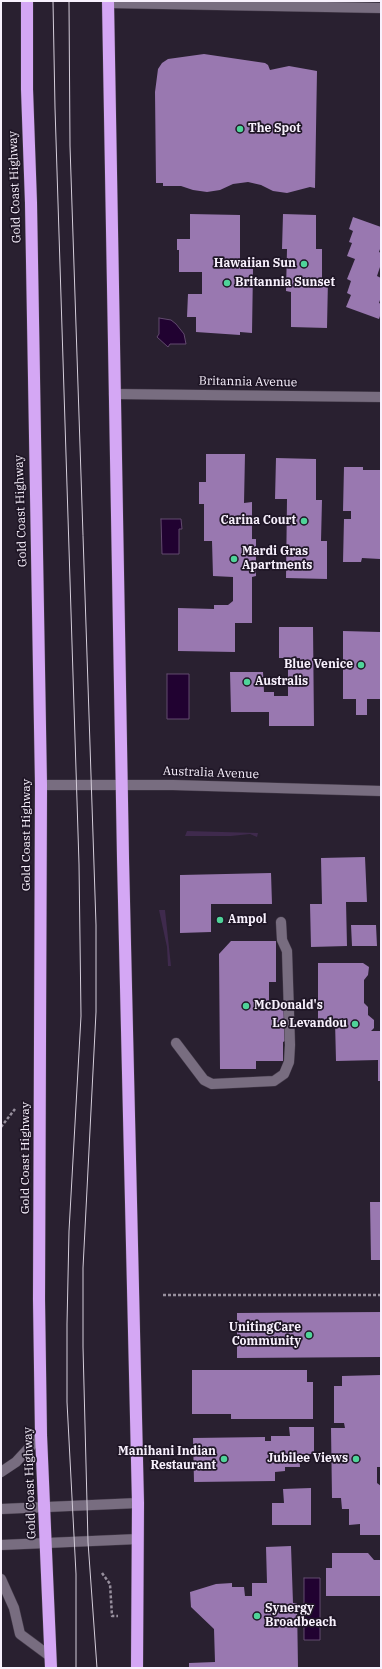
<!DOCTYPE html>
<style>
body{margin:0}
#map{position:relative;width:382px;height:1669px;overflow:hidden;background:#292030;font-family:"IBM Plex Serif",serif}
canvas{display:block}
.frame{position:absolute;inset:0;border:2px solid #f8f1fd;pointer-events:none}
</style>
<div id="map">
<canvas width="382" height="1669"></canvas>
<div class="frame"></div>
</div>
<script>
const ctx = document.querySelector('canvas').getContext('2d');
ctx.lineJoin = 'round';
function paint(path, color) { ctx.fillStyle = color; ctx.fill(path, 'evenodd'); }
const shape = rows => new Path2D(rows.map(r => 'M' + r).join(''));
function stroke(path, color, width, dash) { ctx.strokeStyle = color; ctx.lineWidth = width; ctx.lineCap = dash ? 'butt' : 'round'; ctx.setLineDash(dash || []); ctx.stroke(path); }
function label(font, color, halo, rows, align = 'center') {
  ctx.font = font + ' "IBM Plex Serif",serif'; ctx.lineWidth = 3.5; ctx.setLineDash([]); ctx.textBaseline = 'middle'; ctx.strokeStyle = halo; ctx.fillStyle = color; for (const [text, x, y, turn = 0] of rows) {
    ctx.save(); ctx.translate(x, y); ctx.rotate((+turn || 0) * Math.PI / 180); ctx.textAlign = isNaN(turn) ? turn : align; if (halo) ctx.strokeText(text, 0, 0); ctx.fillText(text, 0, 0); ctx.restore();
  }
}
const green = shape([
 [187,831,258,833,257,837,250,834,231,836,185,836],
 [159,910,165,910,171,966,168,966,167,947]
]);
const water = shape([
 [159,318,171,320,176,324,184,334,186,344,170,344,168,347,157,337,159,334,159,318],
 [161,519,181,519,182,529,179,529,179,554,162,554,161,519],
 [167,674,189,674,189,719,167,719,167,674],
 [304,1578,320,1578,320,1640,304,1640,304,1578]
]);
const building = shape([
 [204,54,265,63,268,65,270,70,289,66,317,71,315,188,310,187,287,193,273,191,261,185,248,182,233,184,220,190,207,192,193,190,181,186,163,186,163,183,156,183,155,92,158,69,162,63,168,59],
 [190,214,240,215,240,269,253,269,252,333,240,332,240,335,196,332,196,317,187,317,188,294,202,294,202,272,179,272,179,250,177,250,177,239,190,239],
 [283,214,316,215,316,249,322,249,322,279,328,279,327,328,291,327,291,292,286,291,287,249,282,249],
 [353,217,381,227,380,240,381,246,379,252,381,253,381,264,377,276,381,278,381,297,379,303,381,304,381,313,379,319,346,307,351,295,347,293,351,281,347,279,355,259,347,256,352,243,349,242,353,231,349,229],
 [206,454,245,454,244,503,252,502,252,539,256,539,256,576,252,577,252,623,235,623,235,652,178,651,178,608,214,609,214,605,228,605,233,601,233,577,213,576,212,541,204,541,204,504,199,504,199,482,206,482],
 [276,458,316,459,316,500,322,500,321,541,327,541,327,579,286,578,287,499,275,499],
 [344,467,363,467,363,470,381,470,380,559,362,558,361,562,343,562,344,519,351,519,351,511,343,511],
 [279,627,313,627,314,726,269,726,269,712,231,712,230,672,263,672,264,692,274,692,274,696,288,696,288,669,300,669,300,658,279,658],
 [343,631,380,632,380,699,367,699,367,715,356,715,356,699,343,699],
 [365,857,367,902,346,902,347,946,311,947,310,904,322,904,321,858],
 [271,873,272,904,211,904,211,932,180,933,180,875],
 [351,925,376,925,377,946,352,946],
 [231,941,276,941,276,982,269,982,269,1007,285,1007,285,1041,283,1042,283,1061,256,1061,256,1069,220,1069,219,954],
 [318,963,363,963,369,967,368,975,364,980,364,1003,368,1007,368,1015,374,1020,374,1028,371,1031,381,1031,381,1081,378,1081,378,1060,336,1061,335,1021,318,1021],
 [370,1202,381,1202,381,1260,371,1260],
 [381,1312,381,1357,237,1358,237,1313],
 [192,1370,307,1370,307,1382,313,1382,313,1419,231,1419,231,1414,192,1414],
 [381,1375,380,1450,381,1450,381,1467,377,1467,377,1483,381,1486,381,1535,360,1535,360,1524,349,1525,349,1509,342,1509,341,1498,332,1498,331,1428,345,1428,344,1423,334,1423,334,1386,342,1386,342,1376],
 [289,1427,314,1427,314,1454,299,1454,300,1467,285,1467,285,1471,275,1472,275,1481,194,1482,193,1438,265,1437,265,1441,271,1441,271,1436,290,1436],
 [311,1488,311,1525,272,1525,272,1503,284,1503,283,1489],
 [291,1546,293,1603,297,1603,298,1668,189,1668,189,1663,215,1662,214,1629,191,1607,190,1592,216,1584,232,1583,232,1587,244,1587,245,1596,252,1596,252,1583,267,1583,266,1547],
 [332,1553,368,1553,374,1560,381,1560,381,1596,326,1596,326,1568,332,1568]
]);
const path = shape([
 [1,1127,15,1109],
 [163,1295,381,1295],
 [102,1573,110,1584,112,1616,118,1616]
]);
const lane = shape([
 [176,1043,204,1080,212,1084,274,1081,284,1074,289,1062,290,1045,287,951,282,940,281,922],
 [1,1472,16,1462,41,1435],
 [1,1509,138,1503],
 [1,1545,138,1539],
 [1,1579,14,1608,20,1634,51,1657]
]);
const street = shape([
 [108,3,381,8],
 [114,394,381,397],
 [41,785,173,785,381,791]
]);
const highway = shape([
 [27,1,27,89,31,203,41,785,39,1299,41,1435,51,1668],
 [108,1,123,858,138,1503,137,1668]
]);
const tram = shape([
 [53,1,55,108,79,864,81,1016,69,1231,67,1324,67,1402,76,1574,76,1668],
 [69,1,70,146,96,925,96,1012,83,1268,83,1347,88,1542,97,1668]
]);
const markers = [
 [240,129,4,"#4fd399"],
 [304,264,4,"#4fd399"],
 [227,283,4,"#4fd399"],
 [304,521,4,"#4fd399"],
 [234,559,4,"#4fd399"],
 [361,665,4,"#4fd399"],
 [247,682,4,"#4fd399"],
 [220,920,4,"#4fd399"],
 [246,1006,4,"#4fd399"],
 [355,1024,4,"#4fd399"],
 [309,1335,4,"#4fd399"],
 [224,1459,4,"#4fd399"],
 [356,1459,4,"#4fd399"],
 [257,1616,4,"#4fd399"]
];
const poiNames = [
 ["The Spot",248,129],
 ["Hawaiian Sun",296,264,"right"],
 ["Britannia Sunset",235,283],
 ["Carina Court",296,521,"right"],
 ["Mardi Gras",242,552],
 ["Apartments",242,566],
 ["Blue Venice",353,665,"right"],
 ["Australis",255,682],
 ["Ampol",228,920],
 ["McDonald's",254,1006],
 ["Le Levandou",347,1024,"right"],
 ["UnitingCare",301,1328,"right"],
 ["Community",301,1342,"right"],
 ["Manihani Indian",216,1452,"right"],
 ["Restaurant",216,1466,"right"],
 ["Jubilee Views",348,1459,"right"],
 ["Synergy",265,1609],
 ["Broadbeach",265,1623]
];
const streetNames = [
 ["Gold Coast Highway",15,187,-92],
 ["Britannia Avenue",248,382,1],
 ["Gold Coast Highway",21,511,-92],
 ["Australia Avenue",211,773,2],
 ["Gold Coast Highway",27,835,-90],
 ["Gold Coast Highway",26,1158,-90],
 ["Gold Coast Highway",30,1483,-92]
];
paint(green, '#3f2a4d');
paint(water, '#210231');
stroke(water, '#624a6e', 1);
paint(building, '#9978b0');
stroke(lane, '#453c4a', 11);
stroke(street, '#453c4a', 11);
stroke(highway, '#453c4a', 13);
stroke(path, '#978f9d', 2.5, [3, 2]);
stroke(lane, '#786d80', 10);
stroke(street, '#786d80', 10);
stroke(highway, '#d4a7f4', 12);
stroke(tram, '#d4cdda', 1);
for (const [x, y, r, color] of markers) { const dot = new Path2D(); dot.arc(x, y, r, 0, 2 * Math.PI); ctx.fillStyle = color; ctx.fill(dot); stroke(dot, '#1f1626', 1.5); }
label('bold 12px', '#f8f1fd', '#1f1626', poiNames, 'left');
label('12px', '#f8f1fd', '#1f1626', streetNames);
</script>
